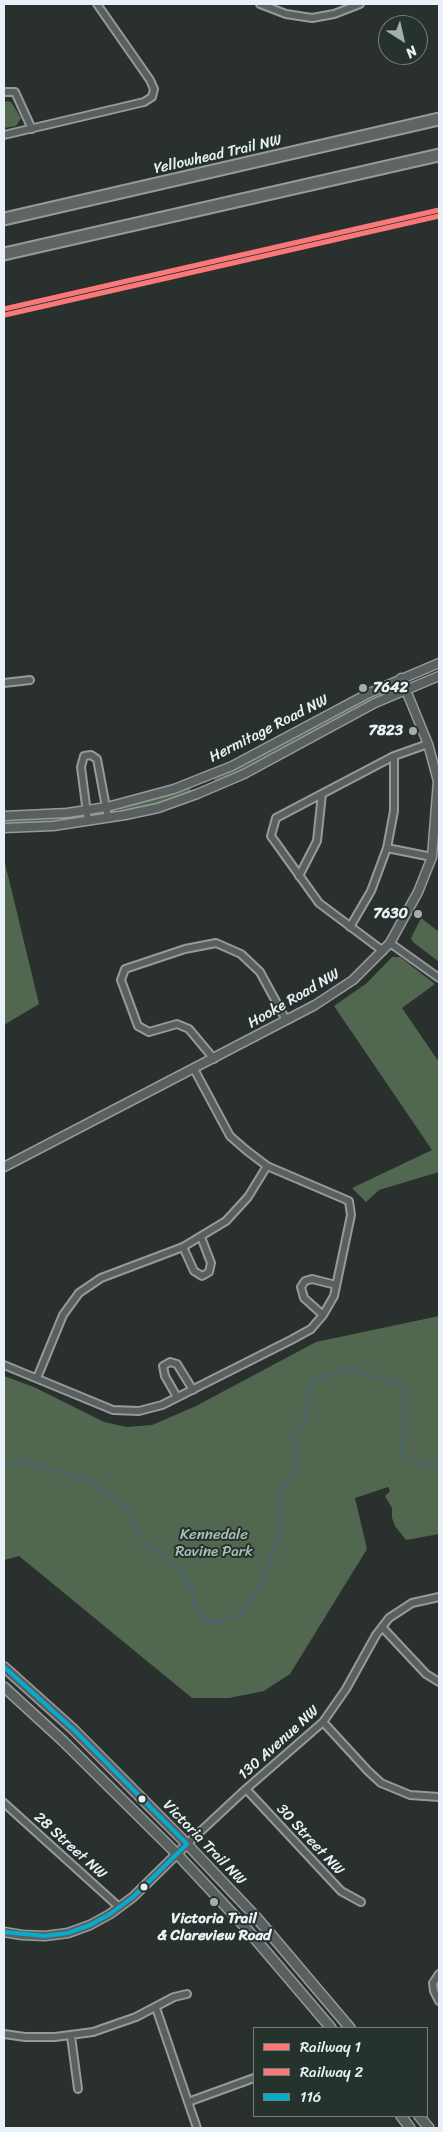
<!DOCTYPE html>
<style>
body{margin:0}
#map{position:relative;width:443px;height:2132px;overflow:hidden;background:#29302d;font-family:Sriracha,sans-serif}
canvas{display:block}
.frame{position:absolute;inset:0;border:5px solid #e8f1f8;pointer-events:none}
.legend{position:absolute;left:253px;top:2027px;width:175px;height:90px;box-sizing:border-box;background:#26332d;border:1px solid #747f7e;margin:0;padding:6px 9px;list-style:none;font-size:15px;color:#e8f1f8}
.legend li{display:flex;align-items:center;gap:10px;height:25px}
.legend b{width:25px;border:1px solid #747f7e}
.north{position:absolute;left:378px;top:15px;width:50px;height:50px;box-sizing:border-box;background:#26332d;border:1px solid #747f7e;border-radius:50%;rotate:145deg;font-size:14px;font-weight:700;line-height:20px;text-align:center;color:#e8f1f8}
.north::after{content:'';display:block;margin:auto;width:18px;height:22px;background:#a5adb1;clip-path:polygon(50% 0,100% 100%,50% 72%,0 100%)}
</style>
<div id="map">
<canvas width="443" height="2132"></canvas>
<div class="frame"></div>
<ul class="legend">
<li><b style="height:6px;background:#fa7878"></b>Railway 1</li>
<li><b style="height:6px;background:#fa7878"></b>Railway 2</li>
<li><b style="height:6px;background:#06acd0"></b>116</li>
</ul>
<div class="north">N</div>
</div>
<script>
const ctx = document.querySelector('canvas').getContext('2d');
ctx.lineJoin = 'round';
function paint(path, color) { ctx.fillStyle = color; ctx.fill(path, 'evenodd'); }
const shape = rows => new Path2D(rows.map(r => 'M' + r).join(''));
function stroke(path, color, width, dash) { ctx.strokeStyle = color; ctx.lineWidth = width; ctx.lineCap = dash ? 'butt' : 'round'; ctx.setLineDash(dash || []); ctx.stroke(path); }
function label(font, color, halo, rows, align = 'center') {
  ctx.font = font + ' Sriracha,sans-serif'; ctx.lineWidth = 4; ctx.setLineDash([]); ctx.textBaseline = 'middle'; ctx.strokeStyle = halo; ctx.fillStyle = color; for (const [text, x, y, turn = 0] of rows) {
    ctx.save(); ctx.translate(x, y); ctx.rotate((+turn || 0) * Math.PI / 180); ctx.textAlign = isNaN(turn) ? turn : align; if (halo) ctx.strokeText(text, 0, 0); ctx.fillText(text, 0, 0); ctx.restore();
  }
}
const green = shape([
 [6,101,11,102,21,118,16,126,4,128,4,103],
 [389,689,390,692,233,775,215,782,214,779,253,760,354,705,382,690],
 [190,788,192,792,166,801,129,811,120,810,119,808,155,799],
 [80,815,72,821,40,824,10,824,5,822,4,820],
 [4,859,39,1004,4,1025],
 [421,918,439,932,439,962,413,942,411,938],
 [392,957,400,957,435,984,402,1008,439,1062,439,1172,379,1190,366,1202,352,1188,432,1150,334,1006,367,983],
 [439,1316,439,1534,406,1540,395,1526,392,1518,392,1508,385,1496,390,1491,388,1487,355,1498,367,1549,290,1674,264,1691,229,1698,192,1698,19,1556,4,1560,4,1376,34,1387,104,1422,127,1427,152,1425,196,1406,316,1342]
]);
const stream = shape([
 [4,1463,27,1462,91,1481,128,1509,145,1543,180,1570,194,1594,195,1604,203,1618,217,1623,241,1614,263,1581,279,1532,279,1496,299,1463,292,1439,306,1421,310,1381,348,1369,403,1385,404,1416,402,1454,428,1467,439,1459]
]);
const minor = shape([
 [260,4,286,14,312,18,334,14,360,4],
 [4,92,15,92,32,129],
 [4,135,144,102,152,97,154,89,150,80,97,4],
 [4,683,30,680],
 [88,821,81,767,84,756,91,755,97,759,108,818],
 [387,848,432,857],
 [299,876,317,841,322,794],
 [350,927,371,891,387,848,394,811,394,756],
 [390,943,439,978],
 [383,951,319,903,271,836,276,818,394,756,428,744],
 [214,1059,189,1029,177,1024,149,1032,138,1026,121,980,125,969,185,949,216,943,241,954,260,972,286,1020],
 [183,1247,194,1271,202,1276,209,1272,211,1263,201,1237],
 [323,1315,304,1298,301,1287,305,1281,312,1279,336,1285],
 [4,1365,113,1410,139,1411,162,1405,291,1340,311,1329,323,1315,334,1296,351,1215,349,1201,267,1166,246,1150,230,1136,194,1069],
 [37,1378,63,1315,79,1293,101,1278,183,1247,226,1221,248,1197,267,1166],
 [177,1397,165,1376,163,1366,170,1362,177,1364,193,1390],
 [382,1627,426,1674,439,1682],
 [323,1722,368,1771,381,1783,410,1795,439,1797],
 [246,1789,341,1891,361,1902],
 [4,1803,119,1907],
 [187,1844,246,1789,323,1722,346,1689,376,1635,389,1618,412,1603,439,1597],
 [439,1974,433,1983,434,1991,439,2001],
 [156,2008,197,2128],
 [4,2034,25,2037,55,2037,93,2032,136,2017,174,1997,187,1994],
 [71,2036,78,2089],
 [188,2102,254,2078]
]);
const tertiary = shape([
 [4,816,67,813,107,807,174,789,232,766,369,693,439,663],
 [4,828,53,826,125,815,158,808,197,794,244,774,375,703,439,676],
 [4,1167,315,1005,353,980,390,943,418,892,432,857,438,781,428,744,401,678],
 [4,1932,22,1935,45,1936,68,1933,90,1925,110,1914,133,1897,187,1844]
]);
const secondary = shape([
 [4,1667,73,1729,187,1844,256,1917,350,2028],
 [4,1687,63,1741,177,1854,245,1927,331,2028],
 [401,2116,410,2128],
 [419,2116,429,2128]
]);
const motorway = shape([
 [4,219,439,119],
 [4,254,439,155]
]);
const rail = shape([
 [4,314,439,216]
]);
const bus1 = shape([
 [4,1667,73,1729,187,1844,133,1897,110,1914,90,1925,68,1933,45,1936,4,1932]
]);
const rail1 = shape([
 [4,309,439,210]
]);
const rail2 = shape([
 [5,315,439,216]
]);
const markers = [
 [363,688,5,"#a5adb1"],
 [413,731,5,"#a5adb1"],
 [418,914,5,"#a5adb1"],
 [142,1799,4.5,"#e8f1f8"],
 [144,1887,4.5,"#e8f1f8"],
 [214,1902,5,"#a5adb1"]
];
const streetNames = [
 ["Yellowhead Trail NW",218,155,-13],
 ["Hermitage Road NW",269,729,-27],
 ["Hooke Road NW",294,999,-30],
 ["130 Avenue NW",279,1743,-42],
 ["30 Street NW",310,1840,47],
 ["Victoria Trail NW",204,1843,46],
 ["28 Street NW",70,1846,42]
];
const poiNames = [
 ["7642",373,688,"left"],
 ["7823",403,731],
 ["7630",408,914],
 ["Victoria Trail",214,1919,"center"],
 ["& Clareview Road",214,1936,"center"]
];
const parkNames = [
 ["Kennedale",214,1535],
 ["Ravine Park",214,1552]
];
paint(green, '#526750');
stroke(stream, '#49656d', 2.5);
stroke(minor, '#959a9a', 10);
stroke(tertiary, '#959a9a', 11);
stroke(secondary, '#959a9a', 12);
stroke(motorway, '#959a9a', 15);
stroke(minor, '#5a6060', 6);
stroke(tertiary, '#5a6060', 8);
stroke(secondary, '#5a6060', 9);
stroke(motorway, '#616562', 11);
stroke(rail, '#626665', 2.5);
stroke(bus1, '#06acd0', 4);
stroke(rail1, '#fa7878', 5);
stroke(rail2, '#fa7878', 5);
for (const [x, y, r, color] of markers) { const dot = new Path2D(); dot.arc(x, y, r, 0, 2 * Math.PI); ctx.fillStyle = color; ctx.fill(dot); stroke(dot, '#26332d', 2); }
label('15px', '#e8f1f8', '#26332d', streetNames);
label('bold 15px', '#e8f1f8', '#26332d', poiNames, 'right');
label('15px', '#aebdb7', '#26332d', parkNames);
</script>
